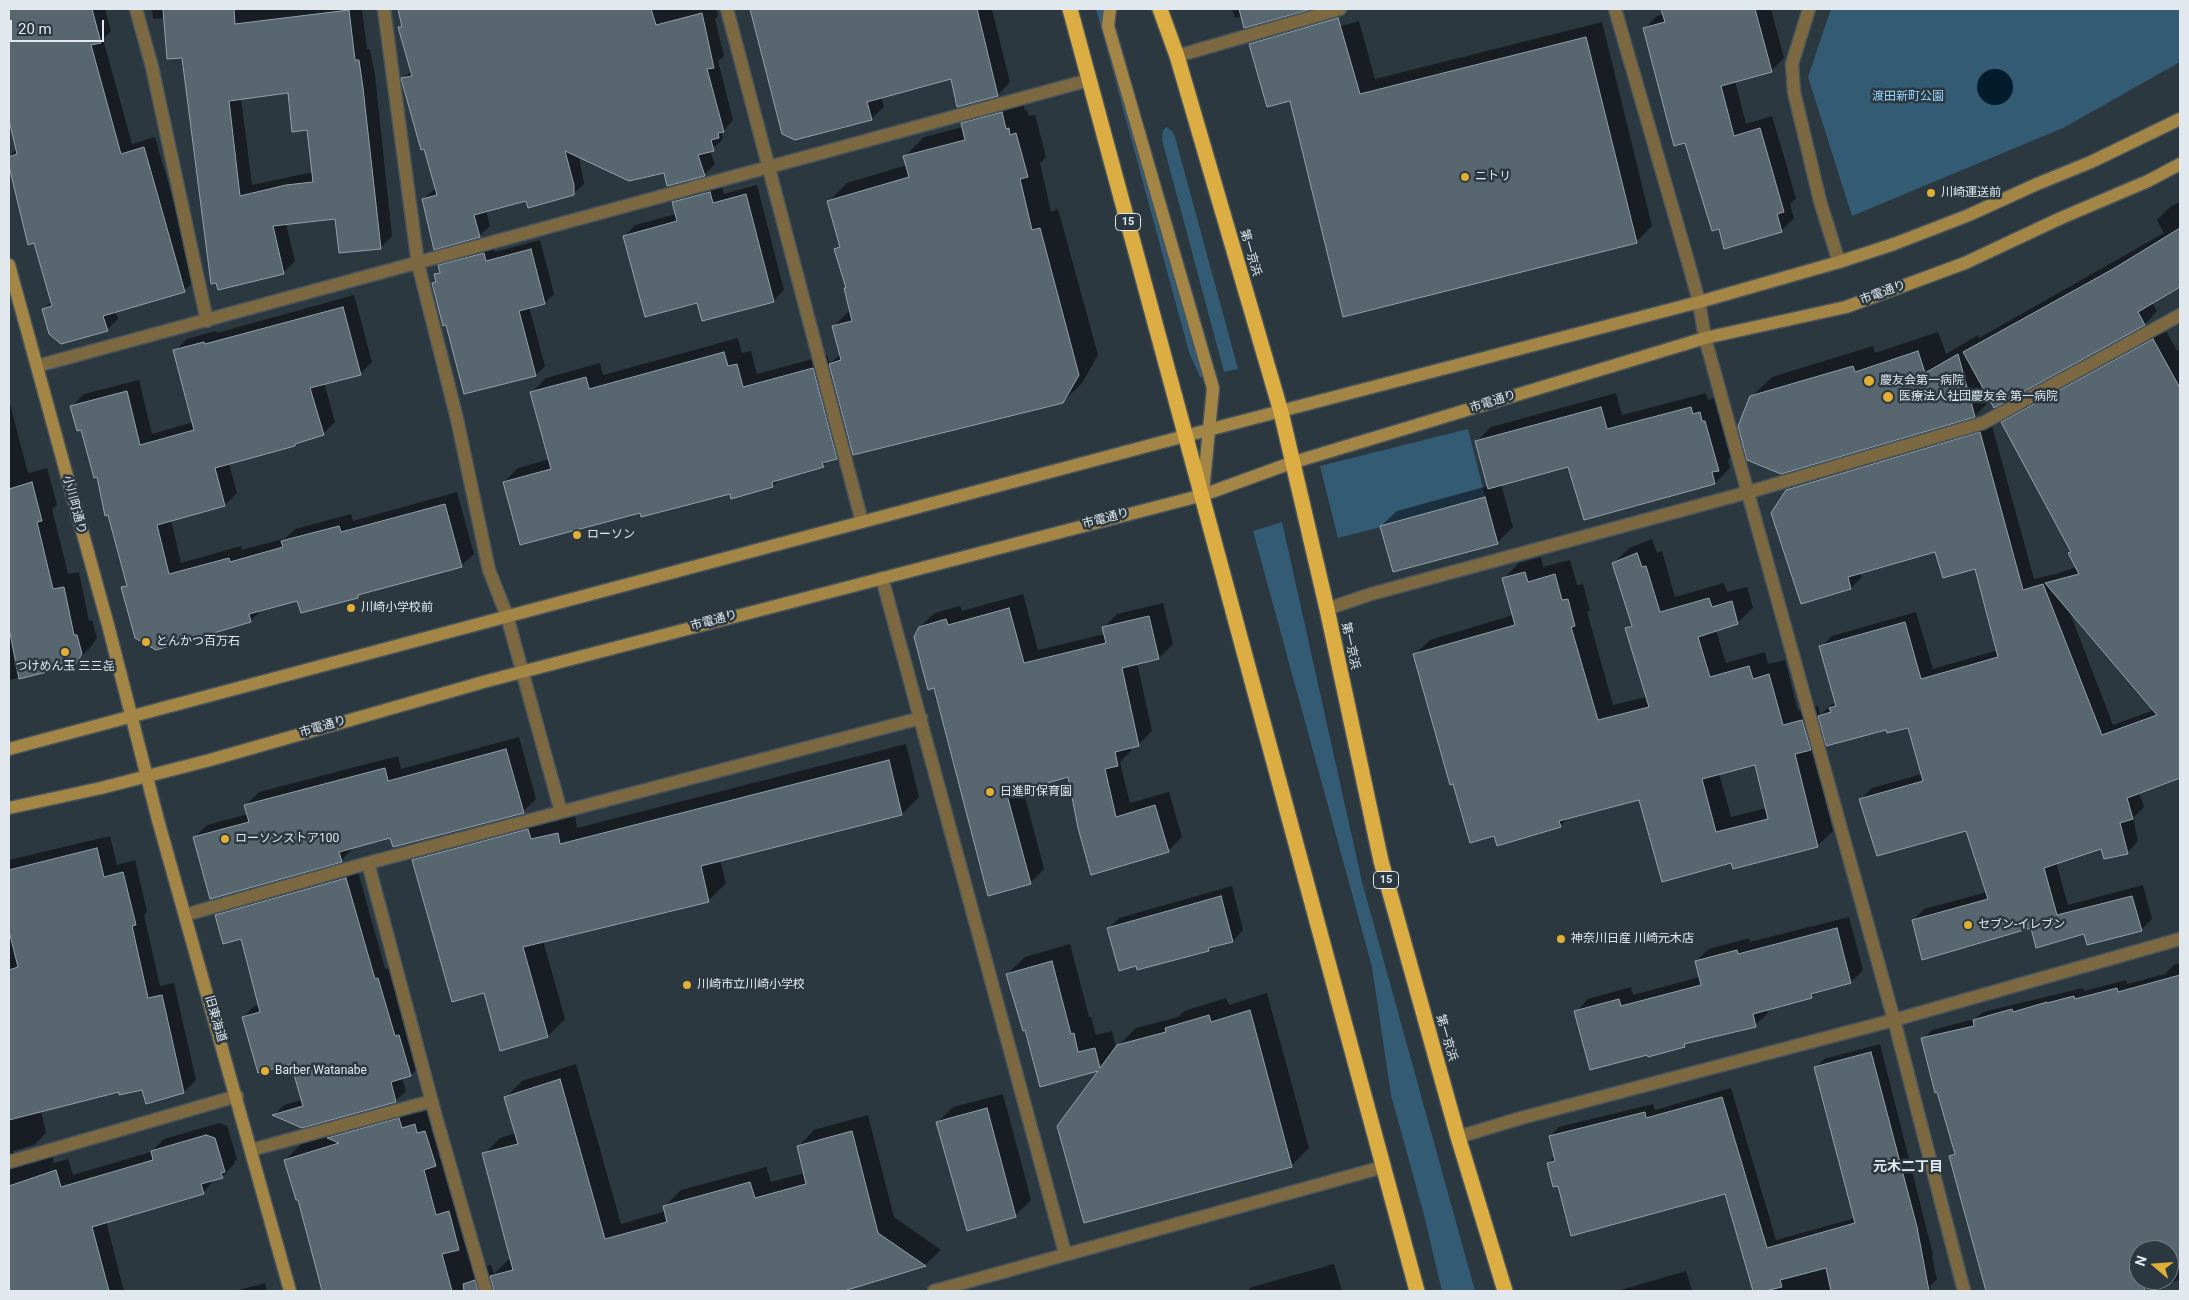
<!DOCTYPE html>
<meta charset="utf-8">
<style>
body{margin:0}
#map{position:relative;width:2189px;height:1300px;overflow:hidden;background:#2b3840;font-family:Roboto,sans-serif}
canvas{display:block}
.frame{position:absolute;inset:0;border:10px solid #e1e9ef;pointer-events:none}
.north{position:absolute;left:2129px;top:1240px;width:50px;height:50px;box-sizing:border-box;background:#2b3840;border:1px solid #747f86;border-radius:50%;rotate:288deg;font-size:14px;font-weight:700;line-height:20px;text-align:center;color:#e1e9ef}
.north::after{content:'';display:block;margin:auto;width:18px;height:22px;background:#e2af34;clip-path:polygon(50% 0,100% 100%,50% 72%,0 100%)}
.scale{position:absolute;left:10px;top:20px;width:94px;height:22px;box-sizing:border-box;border:2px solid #e1e9ef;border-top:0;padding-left:6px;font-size:15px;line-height:18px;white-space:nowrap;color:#e1e9ef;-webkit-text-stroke:4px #2b3840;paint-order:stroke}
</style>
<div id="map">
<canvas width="2189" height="1300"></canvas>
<div class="frame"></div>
<div class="north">N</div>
<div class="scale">20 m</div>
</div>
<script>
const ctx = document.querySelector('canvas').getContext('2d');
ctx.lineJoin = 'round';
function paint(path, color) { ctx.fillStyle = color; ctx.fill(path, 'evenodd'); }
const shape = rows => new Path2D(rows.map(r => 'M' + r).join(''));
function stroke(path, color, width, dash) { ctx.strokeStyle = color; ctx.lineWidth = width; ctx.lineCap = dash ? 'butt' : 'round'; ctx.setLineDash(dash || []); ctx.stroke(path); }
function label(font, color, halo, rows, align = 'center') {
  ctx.font = font + ' Roboto,"Noto Sans JP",sans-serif'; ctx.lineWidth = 5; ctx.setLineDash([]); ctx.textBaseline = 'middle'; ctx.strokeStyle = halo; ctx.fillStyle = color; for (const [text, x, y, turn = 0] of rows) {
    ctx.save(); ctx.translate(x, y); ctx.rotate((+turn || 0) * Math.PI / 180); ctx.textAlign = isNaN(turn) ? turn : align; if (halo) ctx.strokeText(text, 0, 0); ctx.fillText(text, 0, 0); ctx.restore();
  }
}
const green = shape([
 [1096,9,1109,9,1208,376,1200,377,1189,352],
 [1831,9,2180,9,2180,62,2063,128,1852,216,1808,77],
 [1167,127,1173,132,1175,137,1238,369,1224,372,1162,140,1163,130],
 [1468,429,1486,500,1338,538,1320,466],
 [1282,522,1362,882,1475,1291,1442,1291,1424,1215,1391,1095,1372,967,1253,531]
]);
const water = shape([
 '1977 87a18 18 0 1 1 36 0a18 18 0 1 1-36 0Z'
]);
const shadow = shape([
 [9,9,105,9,111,31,103,39,132,144,155,137,196,279,184,291,115,311,118,319,107,330,44,309,52,301,35,241,29,243,9,160,9,157,17,149,9,115],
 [152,9,362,9,367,49,370,49,375,75,392,236,380,248,336,218,286,224,295,261,283,273,219,288,183,57,165,18,153,19],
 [289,92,308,129,313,172,252,185,241,98],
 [399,9,716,9,718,16,715,19,724,56,718,61,733,120,722,133,723,139,710,151,715,164,704,175,665,171,579,156,584,184,573,194,527,199,486,210,490,226,479,236,423,199,436,188,403,79,412,70,400,28,402,25],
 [754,9,992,9,1010,82,998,95,952,78,881,97,884,107,871,119,752,11],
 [1232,9,1286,9,1277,17,1242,16,1235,18],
 [1663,9,1771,9,1784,58,1771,71,1735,81,1746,124,1772,116,1796,198,1790,204,1794,218,1781,231,1719,228,1644,29,1657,16,1664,14],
 [1298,19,1303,37,1359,21,1375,79,1602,22,1652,226,1636,242,1291,99,1250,44,1266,28],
 [1021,94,1025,111,1027,110,1029,116,1035,115,1046,157,1040,163,1051,212,1058,209,1098,355,1082,383,1063,402,1009,417,1008,414,851,444,836,458,829,460,823,466,781,478,773,486,730,493,641,512,504,482,518,468,550,459,532,392,546,378,600,363,603,375,738,338,742,353,751,351,757,374,827,355,830,364,841,353,834,326,850,310,845,289,847,287,835,250,840,245,828,202,847,183,907,165,905,156,924,137,963,127,963,124,982,105],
 [720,182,724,194,757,185,784,290,773,301,698,301,625,236,635,225,676,214,673,202,684,192],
 [2180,202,2180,285,2152,302,2157,311,2145,324,1994,406,1991,400,1975,416,1781,473,1751,397,1772,377,1873,346,1875,353,1938,332,1946,354,1978,335,1979,338,2164,233,2157,220,2170,207],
 [540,240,554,294,545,303,529,307,545,366,536,375,465,392,447,324,433,284,437,280,436,275,441,270,440,266,449,257,493,245,495,252],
 [354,295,372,362,360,374,324,383,335,422,323,434,298,441,295,445,229,463,237,493,225,505,171,520,181,563,241,546,242,550,286,538,295,529,351,514,353,521,457,492,474,554,461,566,361,593,358,597,298,599,262,610,250,621,123,588,127,583,97,476,82,428,72,406,84,394,139,380,152,434,193,422,175,351,187,339,216,331,217,333],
 [2165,329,2177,351,2180,349,2180,571,2167,578,2169,596,2180,609,2180,777,2139,792,2144,807,2133,818,2138,841,2127,853,2102,848,2056,862,2068,905,2143,885,2152,919,2141,930,2085,932,2032,927,1913,920,1924,909,1987,892,1967,829,1861,799,1872,788,1922,774,1909,726,1824,734,1812,747,1833,831,1817,846,1732,861,1640,799,1569,818,1560,826,1414,655,1430,640,1513,615,1504,578,1519,563,1541,557,1543,567,1570,560,1577,585,1583,584,1590,610,1587,612,1613,705,1647,697,1626,629,1632,623,1614,563,1629,548,1652,539,1657,553,1662,551,1675,597,1724,583,1727,592,1747,587,1753,608,1737,623,1716,630,1726,663,1765,652,1768,664,1785,660,1798,711,1818,706,1820,715,1831,705,1836,704,1821,647,1832,636,1916,612,1933,669,1998,650,1976,568,1936,551,1860,572,1862,577,1851,588,1787,490,1798,479,1991,422,2034,579,2055,574,2055,575,2058,573,2077,567,2072,551,2003,422,2014,411],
 [2069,610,2154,710,2113,725],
 [1756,763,1767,808,1731,817,1719,773],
 [1616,393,1622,415,1706,393,1708,400,1714,398,1717,407,1720,406,1733,454,1728,460,1730,468,1715,483,1584,519,1569,465,1501,484,1513,527,1497,543,1381,526,1397,511,1488,486,1476,442,1491,427],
 [9,400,28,473,47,468,57,505,52,509,68,574,79,572,89,621,92,620,97,638,90,648,74,664,9,680],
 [1023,594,1038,650,1105,634,1103,628,1117,614,1163,603,1173,644,1159,658,1137,663,1152,731,1138,745,1130,747,1131,751,1120,762,1130,803,1169,792,1182,837,1168,851,1092,873,1069,776,1023,789,1044,869,1030,883,920,627,935,613,960,606,962,611],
 [519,737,536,799,523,812,391,837,354,847,341,861,194,838,207,825,248,814,246,805,259,792,398,756,401,769],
 [906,744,919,797,902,814,720,860,726,883,709,900,543,941,565,1019,548,1036,485,992,413,861,430,844,545,813,548,823,575,816,577,828],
 [110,836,117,865,135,860,147,911,144,915,160,986,174,983,196,1080,184,1092,147,1102,143,1089,119,1090,41,1111,46,1133,34,1145,12,1151,19,1158,51,1150,54,1163,68,1159,73,1175,151,1152,164,1139,219,1123,227,1126,237,1159,234,1162,234,1164,222,1177,215,1179,203,1193,106,1221,124,1291,9,1291,9,860],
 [357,868,385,969,388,968,406,1026,421,1065,411,1075,402,1078,406,1091,395,1101,274,1115,284,1105,302,1100,292,1062,244,1017,254,1006,259,1005,242,938,216,915,227,905],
 [1232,886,1243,930,1233,941,1212,946,1208,950,1137,964,1109,928,1119,918],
 [1849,917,1863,970,1851,982,1817,991,1812,997,1767,1009,1768,1013,1755,1025,1688,1042,1684,1046,1576,1012,1588,999,1631,987,1633,995,1700,977,1696,961,1709,949,1749,938,1750,942],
 [1070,944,1089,1017,1091,1017,1096,1035,1112,1031,1116,1048,1136,1028,1178,1017,1184,1011,1226,998,1229,1005,1267,993,1309,1148,1291,1166,1101,1069,1026,1028,1007,974,1025,957],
 [2180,963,2180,1285,2179,1280,2139,1291,1986,1291,1950,1156,1955,1151,1923,1039,1932,1030,1975,1019,1983,1012,2083,988,2084,991,2126,980,2127,984,2165,974,2174,965],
 [2139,1250,2169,1250,2169,1280,2139,1280],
 [1880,1044,1933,1254,1932,1256,1937,1279,1930,1286,1931,1291,1755,1291,1726,1193,1559,1184,1548,1163,1555,1156,1550,1136,1559,1127,1653,1104,1655,1110,1731,1088,1776,1240,1855,1218,1815,1068,1824,1059],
 [576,1064,621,1224,666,1211,665,1206,681,1190,766,1167,771,1182,805,1173,798,1147,814,1130,868,1115,894,1217,941,1250,925,1265,843,1290,842,1285,820,1291,323,1291,299,1198,285,1160,301,1144,332,1135,344,1122,415,1103,418,1113,431,1109,451,1149,441,1158,452,1199,465,1196,483,1267,491,1265,494,1274,508,1260,512,1259,484,1154,500,1138,516,1133,506,1097,522,1081],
 [1003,1094,1031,1200,1015,1216,938,1122,953,1107],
 [1334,1264,1342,1291,1247,1291,1252,1287],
 [1686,1271,1692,1291,1617,1291],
 [265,1283,267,1291,235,1291]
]);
const building = shape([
 [9,9,92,9,101,43,91,45,121,154,144,147,185,292,103,316,108,331,61,344,49,334,42,309,52,306,34,243,28,245,9,166,9,157,17,154,9,120,9,9],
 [163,9,234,9,235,24,349,10,355,60,359,60,363,88,381,249,339,253,335,219,273,226,284,274,218,290,216,283,211,284,182,58,167,59,163,9],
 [288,93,292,132,307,130,313,182,286,185,240,196,229,101,288,93],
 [398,9,651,9,656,25,702,13,714,68,707,69,724,132,718,133,719,138,711,140,714,151,698,155,705,176,667,186,664,173,629,181,565,151,574,185,574,195,528,208,526,201,474,215,480,237,434,250,422,199,437,195,424,149,421,150,402,82,401,78,412,76,398,27,402,27,398,9],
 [750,9,977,9,998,96,957,107,951,79,867,102,872,120,795,140,782,134,750,9],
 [1239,9,1312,9,1244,28,1239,9],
 [1661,9,1755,9,1772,72,1721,86,1734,136,1760,128,1784,212,1777,214,1782,232,1724,249,1719,229,1712,231,1685,143,1674,146,1643,28,1665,22,1661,9],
 [1338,18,1360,94,1586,37,1637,243,1343,317,1290,101,1267,107,1249,44,1338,18],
 [1002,112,1006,129,1009,128,1010,135,1016,133,1028,177,1020,179,1032,230,1040,228,1079,375,1063,403,853,455,829,364,841,360,832,326,852,321,844,288,846,288,834,249,840,247,827,201,909,177,903,156,965,140,961,123,1002,112],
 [710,192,713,203,746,194,774,302,702,321,697,303,645,317,623,236,677,221,672,202,710,192],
 [2180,228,2180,287,2138,312,2145,325,1994,408,1963,352,2113,269,2180,228],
 [531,249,545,304,519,311,536,376,464,394,446,325,443,326,432,283,436,282,434,274,440,273,438,265,484,253,486,261,531,249],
 [343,307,361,375,310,388,324,435,295,444,295,446,215,468,225,506,157,525,169,574,229,558,230,562,283,547,281,541,339,526,341,532,445,504,462,567,358,595,358,598,301,613,297,601,249,614,251,622,156,650,135,638,121,587,127,586,108,515,105,516,97,477,94,478,81,430,77,431,70,406,127,391,140,445,194,430,173,350,204,342,205,344,343,307],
 [2153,339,2180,388,2180,778,2127,798,2133,819,2120,823,2128,854,2104,859,2101,849,2044,868,2057,915,2132,896,2142,931,2087,945,2084,934,2036,948,2031,928,1922,960,1912,920,1988,899,1966,831,1877,856,1859,799,1923,781,1908,728,1887,733,1886,730,1826,746,1818,716,1831,712,1829,708,1836,706,1819,646,1905,622,1921,679,1998,657,1975,569,1943,578,1935,552,1848,577,1851,589,1801,604,1771,513,1786,490,1980,432,2023,590,2043,584,2102,735,2157,715,2045,583,2079,574,2068,553,2071,552,2001,422,2153,339],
 [1918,351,1925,373,1958,354,1975,417,1781,474,1747,460,1738,426,1750,396,1853,366,1855,372,1918,351],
 [724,352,728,366,737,364,743,387,813,368,837,459,822,463,824,467,772,482,773,487,731,499,730,494,641,517,640,513,520,545,503,482,551,469,530,392,586,377,589,389,724,352],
 [1601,407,1607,429,1691,407,1693,414,1700,412,1702,421,1705,421,1719,471,1712,472,1715,484,1584,520,1568,467,1488,489,1475,441,1601,407],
 [32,482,42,521,37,522,53,589,64,587,74,635,77,635,82,654,75,665,19,679,9,628,9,489,32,482],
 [1485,497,1498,544,1393,572,1380,526,1485,497],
 [1637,553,1642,567,1646,566,1660,612,1709,598,1712,607,1732,601,1738,624,1698,637,1710,677,1749,666,1753,679,1769,674,1783,725,1802,720,1811,750,1795,754,1818,847,1733,869,1731,863,1662,882,1639,800,1559,821,1561,827,1497,846,1494,836,1470,843,1453,784,1450,785,1413,654,1515,625,1502,578,1525,572,1528,582,1555,574,1562,600,1568,599,1575,626,1571,627,1598,720,1649,707,1625,628,1632,626,1612,563,1637,553],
 [1755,765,1768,819,1716,832,1702,779,1755,765],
 [1009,608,1024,663,1106,643,1102,627,1149,616,1159,659,1122,668,1139,746,1115,752,1118,766,1105,769,1116,817,1155,805,1169,852,1091,875,1078,828,1068,777,1007,795,1031,884,988,896,934,688,928,690,914,637,919,627,946,619,948,625,1009,608],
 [506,749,524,813,393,847,390,838,339,852,342,862,210,899,193,837,249,822,244,805,385,768,388,781,506,749],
 [889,760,902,815,701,866,709,902,523,947,548,1037,500,1051,484,993,452,1002,412,860,528,829,531,839,558,833,560,844,889,760],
 [97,848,104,877,123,872,136,925,132,926,148,998,162,995,184,1093,146,1104,142,1090,119,1095,119,1092,9,1120,9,970,18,967,9,931,9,870,97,848],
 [346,878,375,979,378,978,395,1036,399,1035,411,1076,391,1082,396,1102,302,1128,272,1115,303,1106,291,1064,258,1073,242,1017,260,1012,241,939,223,944,215,915,346,878],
 [1221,896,1233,942,1208,948,1209,951,1137,970,1136,966,1119,971,1107,928,1221,896],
 [1837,928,1851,983,1811,994,1812,998,1753,1014,1756,1027,1684,1044,1685,1047,1648,1057,1647,1055,1590,1070,1574,1011,1619,999,1621,1006,1701,985,1695,961,1737,950,1738,954,1837,928],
 [1052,961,1071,1034,1074,1033,1078,1052,1095,1048,1100,1068,1117,1045,1166,1032,1165,1028,1209,1015,1211,1022,1250,1010,1292,1167,1084,1223,1057,1126,1098,1071,1040,1087,1025,1030,1023,1031,1006,974,1052,961],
 [2180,975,2180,1268,2169,1271,2169,1250,2139,1250,2139,1280,2142,1280,2145,1291,1986,1291,1949,1156,1955,1154,1937,1092,1935,1093,1921,1038,1974,1026,1973,1020,2012,1009,2013,1012,2047,1002,2047,1003,2074,996,2075,999,2117,988,2118,992,2180,975],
 [1871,1052,1917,1227,1929,1291,1831,1291,1826,1268,1780,1280,1782,1287,1765,1291,1753,1291,1725,1194,1571,1236,1558,1186,1553,1187,1547,1163,1555,1161,1549,1136,1645,1112,1646,1118,1722,1097,1767,1248,1855,1223,1814,1067,1871,1052],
 [560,1079,605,1239,667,1222,663,1206,750,1182,755,1198,806,1184,797,1146,852,1131,878,1233,926,1266,844,1291,494,1291,490,1276,513,1270,482,1153,518,1144,504,1097,560,1079],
 [987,1108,1016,1217,967,1231,936,1122,987,1108],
 [399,1118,402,1128,415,1124,417,1133,425,1131,436,1166,424,1170,436,1215,449,1211,459,1250,442,1254,452,1291,322,1291,298,1200,296,1200,284,1160,339,1143,327,1138,399,1118],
 [206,1135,215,1138,225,1172,221,1173,223,1178,201,1184,204,1194,92,1227,109,1291,9,1291,9,1186,56,1170,61,1187,153,1160,151,1151,206,1135],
 [475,1280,478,1291,464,1291,463,1284,475,1280]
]);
const street = shape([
 [136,9,152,67,207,321],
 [384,9,418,264,457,419,489,570,507,616,561,812,921,718],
 [727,9,862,522],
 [1615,9,1689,265,1699,302,1705,338,1894,1020,1964,1291],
 [1809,9,1792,64,1794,92,1820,201,1839,262],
 [1177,56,1340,9],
 [37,366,1089,80],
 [882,578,1065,1253],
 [1327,609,1371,594,1749,492,1983,423,2180,315],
 [368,863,436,1117,486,1291],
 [185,915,368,863,561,812],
 [1458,1137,1521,1118,1894,1020,2180,939],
 [251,1150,432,1101],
 [9,1162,237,1096],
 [934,1291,1383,1167]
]);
const secondary = shape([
 [1110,9,1108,26,1213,388,1203,492],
 [9,265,108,625,158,820,290,1291],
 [9,749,1185,436,1699,302,1839,262,1894,244,1969,215,2037,184,2091,162,2180,119],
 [9,808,101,788,210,760,487,681,1203,495,1291,463,1705,338,1846,307,1965,263,2061,218,2148,181,2180,164]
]);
const highway = shape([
 [1070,9,1417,1291],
 [1160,9,1177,56,1281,412,1327,609,1381,861,1458,1137,1505,1291]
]);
const markers = [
 [1465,177,5,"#e2af34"],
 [1931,193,5,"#e2af34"],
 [1869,381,6,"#e2af34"],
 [1888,397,6,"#e2af34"],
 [577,535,5,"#e2af34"],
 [351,608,5,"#e2af34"],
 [146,642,5,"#e2af34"],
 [65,652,5,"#e2af34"],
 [990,792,5,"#e2af34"],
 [225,839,5,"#e2af34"],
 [1968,925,5,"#e2af34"],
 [1561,939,5,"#e2af34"],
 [687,985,5,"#e2af34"],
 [265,1071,5,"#e2af34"]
];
const shields = [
 [1128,222,25],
 [1386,880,25]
];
const shieldNames = [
 ["15",1128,222],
 ["15",1386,880]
];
const parkNames = [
 ["渡田新町公園",1908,97]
];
const poiNames = [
 ["ニトリ",1475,177],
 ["川崎運送前",1941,193],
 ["慶友会第一病院",1880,381],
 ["医療法人社団慶友会 第一病院",1899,397],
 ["ローソン",587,535],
 ["川崎小学校前",361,608],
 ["とんかつ百万石",156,642],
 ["つけめん玉 三三㐂",65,667,"center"],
 ["日進町保育園",1000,792],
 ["ローソンストア100",235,839],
 ["セブン-イレブン",1978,925],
 ["神奈川日産 川崎元木店",1571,939],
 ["川崎市立川崎小学校",697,985],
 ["Barber Watanabe",275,1071]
];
const streetNames = [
 ["第一京浜",1250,253,74],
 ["市電通り",1883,293,-20],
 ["市電通り",1493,402,-17],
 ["小川町通り",74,505,75],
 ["市電通り",1106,519,-15],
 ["市電通り",714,621,-15],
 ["第一京浜",1350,646,78],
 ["市電通り",323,727,-16],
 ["旧東海道",215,1019,74],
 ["第一京浜",1446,1038,74]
];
const neighbourhoodNames = [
 ["元木二丁目",1908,1167]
];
paint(green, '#335b74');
paint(water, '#021c2b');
paint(shadow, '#0007');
paint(building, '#58666f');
stroke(building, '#92a1ac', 1);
stroke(street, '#48545c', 15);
stroke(secondary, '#48545c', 15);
stroke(highway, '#48545c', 18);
stroke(street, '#7c6942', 12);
stroke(secondary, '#a38545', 12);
stroke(highway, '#dcad42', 15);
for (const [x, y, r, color] of markers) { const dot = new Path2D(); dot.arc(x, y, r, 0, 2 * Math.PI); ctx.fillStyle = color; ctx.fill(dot); stroke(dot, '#2b3840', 2); }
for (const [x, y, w] of shields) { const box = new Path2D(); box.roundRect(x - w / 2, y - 8.5, w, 17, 4); ctx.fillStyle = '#2b3840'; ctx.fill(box); stroke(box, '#e1e9ef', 1); }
label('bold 11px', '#e1e9ef', null, shieldNames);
label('12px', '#98d5fc', '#2b3840', parkNames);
label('12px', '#e1e9ef', '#2b3840', poiNames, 'left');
label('12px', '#e1e9ef', '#2b3840', streetNames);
label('bold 14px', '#e1e9ef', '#2b3840', neighbourhoodNames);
</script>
